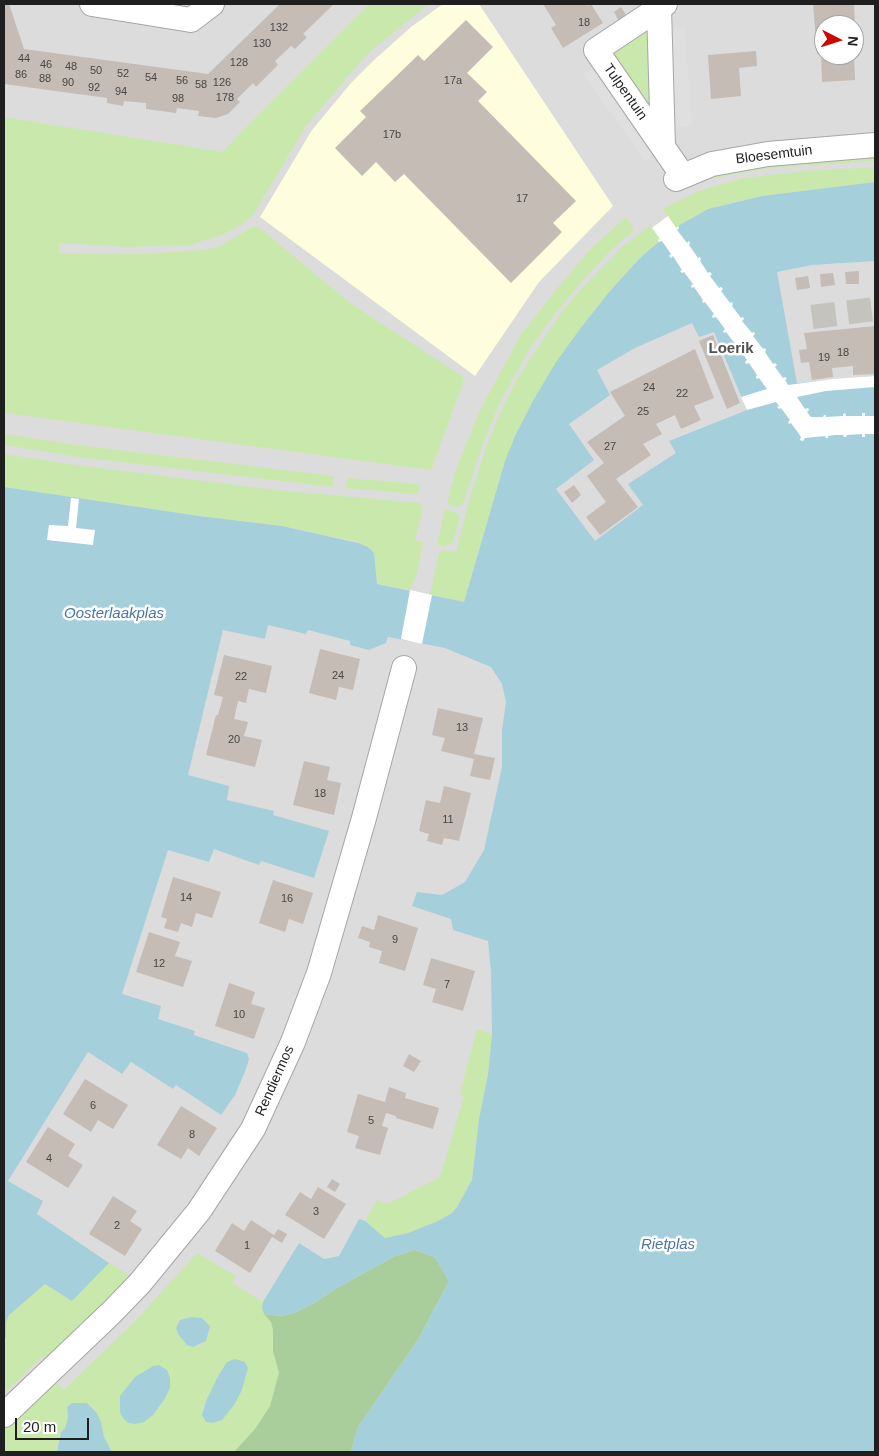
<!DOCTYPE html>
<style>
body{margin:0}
#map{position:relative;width:879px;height:1456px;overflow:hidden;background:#efece5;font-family:Helvetica,sans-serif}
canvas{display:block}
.frame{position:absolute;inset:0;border:5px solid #1f1f1f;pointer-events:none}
.north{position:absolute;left:814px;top:15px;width:50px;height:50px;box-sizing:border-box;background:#fff;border:1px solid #a5a5a5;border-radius:50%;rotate:95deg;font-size:14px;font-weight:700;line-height:20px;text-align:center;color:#1f1f1f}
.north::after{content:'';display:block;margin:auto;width:18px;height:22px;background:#ca0703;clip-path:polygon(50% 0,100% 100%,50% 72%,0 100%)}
.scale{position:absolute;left:15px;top:1418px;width:74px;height:22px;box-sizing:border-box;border:2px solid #1f1f1f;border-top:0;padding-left:6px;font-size:15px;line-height:18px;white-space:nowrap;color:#1f1f1f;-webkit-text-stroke:4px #fff;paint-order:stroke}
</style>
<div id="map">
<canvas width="879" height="1456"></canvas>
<div class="frame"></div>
<div class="north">N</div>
<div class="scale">20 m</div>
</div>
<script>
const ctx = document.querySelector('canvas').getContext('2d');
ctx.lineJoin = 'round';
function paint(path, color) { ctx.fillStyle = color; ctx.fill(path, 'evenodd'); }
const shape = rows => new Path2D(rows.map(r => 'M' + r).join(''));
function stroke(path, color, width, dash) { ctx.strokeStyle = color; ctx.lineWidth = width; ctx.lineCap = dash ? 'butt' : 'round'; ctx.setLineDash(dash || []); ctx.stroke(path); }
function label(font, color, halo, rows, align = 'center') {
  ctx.font = font + ' Helvetica,sans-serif'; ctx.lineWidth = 5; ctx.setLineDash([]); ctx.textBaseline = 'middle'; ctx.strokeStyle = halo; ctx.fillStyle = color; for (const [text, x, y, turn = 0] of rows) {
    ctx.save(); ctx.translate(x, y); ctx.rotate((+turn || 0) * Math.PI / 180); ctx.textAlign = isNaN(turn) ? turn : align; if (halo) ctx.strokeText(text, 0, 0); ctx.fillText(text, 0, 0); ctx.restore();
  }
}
const residential = shape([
 [4,4,875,4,875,1452,4,1452],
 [824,25,854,25,854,55,824,55]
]);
const education = shape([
 [443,4,479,4,613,206,539,282,475,376,260,217,312,130,351,83,372,62,411,27]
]);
const grass = shape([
 [369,4,429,4,373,49,356,67,306,126,253,215,242,224,224,234,190,245,128,247,59,243,59,253,139,254,204,250,220,246,254,226,261,229,350,303,465,378,431,470,4,413,4,117,223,152,235,138],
 [647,27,649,110,609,53],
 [875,151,875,161,773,168,751,171,715,178,711,170],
 [875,167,875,182,762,196,735,202,708,209,676,228,662,209,699,191,743,178,806,171],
 [626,217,633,228,633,231,611,250,583,280,553,316,530,348,500,402,481,449,464,501,461,506,456,507,447,504,455,473,478,414,520,336,559,286,590,250],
 [651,225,662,241,641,257,610,291,583,325,505,461,464,602,430,595,439,553,444,550,456,552,467,508,486,447,501,411,517,379,561,313,582,288,623,246],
 [4,434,77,445,334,476,333,487,78,457,4,445],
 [4,454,76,465,275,490,420,503,423,507,415,541,423,542,417,574,410,590,377,584,374,553,368,547,358,542,282,526,199,516,4,487],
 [347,478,419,484,420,490,418,494,346,488],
 [445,509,455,512,459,515,459,520,453,542,445,546,437,544],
 [477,1029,492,1034,488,1075,479,1119,472,1180,457,1207,452,1213,438,1221,408,1233,385,1238,365,1221,377,1200,387,1204,440,1177,464,1096,460,1094],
 [197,1253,236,1276,232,1283,263,1302,262,1308,264,1314,271,1322,273,1330,273,1351,279,1373,270,1406,255,1429,234,1452,112,1452,104,1437,101,1422,96,1412,87,1403,67,1407,68,1418,65,1428,60,1432,57,1452,4,1452,4,1426,53,1380,64,1390,138,1318],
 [191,1317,196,1317,210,1326,206,1341,197,1347,180,1320],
 [248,1368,242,1390,202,1410,217,1378],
 [109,1263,129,1275,130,1281,47,1362,42,1357,4,1393,4,1338,6,1338,6,1322,9,1315,45,1283,72,1301]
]);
const forest = shape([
 [415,1250,435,1257,449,1281,419,1338,358,1427,351,1452,234,1452,255,1429,270,1406,279,1373,273,1351,273,1330,271,1322,264,1314,282,1316,296,1312,316,1302,335,1289,395,1256]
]);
const parking = shape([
 [685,28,692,126,675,127,669,29],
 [596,65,657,152,645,161,583,74]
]);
const water = shape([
 [875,182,875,261,812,265,777,272,797,383,875,376,875,1452,351,1452,358,1427,419,1338,449,1281,435,1257,415,1250,395,1256,335,1289,316,1302,296,1312,282,1316,264,1314,262,1308,263,1302,299,1243,324,1259,339,1256,359,1219,365,1221,385,1238,408,1233,438,1221,452,1213,457,1207,472,1180,479,1119,488,1075,492,1034,491,972,488,941,453,930,451,919,412,906,417,892,442,895,465,882,484,850,502,767,502,730,506,702,502,684,491,667,445,648,388,637,386,643,369,650,350,645,350,641,308,630,306,634,268,625,265,639,223,630,188,775,229,786,227,800,274,811,273,815,329,831,314,878,261,861,259,865,214,849,209,862,168,850,122,994,161,1006,158,1019,195,1031,194,1035,247,1053,249,1059,246,1069,235,1095,221,1115,176,1085,173,1089,131,1062,122,1074,88,1052,8,1181,43,1201,37,1214,109,1263,72,1301,45,1284,9,1315,6,1322,6,1338,4,1338,4,487,199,516,282,526,358,543,368,547,374,553,377,584,464,602,505,461,515,436,534,399,556,362,583,325,610,291,641,257,678,226,708,209,762,196],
 [692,323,699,337,714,332,747,410,669,441,676,453,628,484,643,505,595,541,556,489,594,460,569,424,610,395,597,370,635,348],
 [191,1317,202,1318,210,1326,206,1341,193,1347,187,1345,178,1334,176,1328,180,1320],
 [235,1359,245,1362,248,1368,242,1390,234,1405,222,1420,213,1423,206,1422,202,1415,206,1401,217,1378,227,1362],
 [159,1365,167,1370,170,1378,170,1388,164,1400,153,1415,144,1422,135,1424,128,1423,123,1418,120,1412,120,1396,135,1377,153,1366],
 [72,1403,87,1403,96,1412,101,1422,104,1437,112,1452,57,1452,61,1432,65,1428,68,1418,67,1407]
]);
const pier = shape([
 [668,216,676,228,678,226,679,228,677,230,687,243,689,241,690,243,689,245,698,258,700,257,701,259,700,261,708,273,710,272,712,274,710,276,719,288,721,287,723,289,721,291,730,303,732,302,733,304,732,306,741,318,743,317,744,319,742,321,752,333,754,332,755,334,753,336,763,349,765,348,766,350,765,352,773,364,775,363,777,365,775,367,783,378,785,377,787,379,785,380,788,385,833,379,875,376,875,387,826,391,797,397,805,409,808,408,809,410,807,412,811,417,823,417,824,415,826,415,826,417,843,416,843,414,845,413,846,416,862,416,862,413,865,413,865,416,875,416,875,434,865,434,865,437,862,437,862,434,847,435,846,437,844,437,843,435,835,435,828,436,828,438,826,438,825,436,805,438,803,441,800,440,801,437,791,423,789,424,788,422,790,420,781,408,779,409,777,407,779,406,776,402,747,410,741,397,767,389,759,378,757,379,756,377,757,375,749,363,746,364,745,362,747,360,738,347,735,348,734,346,736,345,726,332,724,333,723,331,725,329,716,317,713,318,712,316,714,314,705,302,703,303,702,301,703,300,694,287,692,288,691,286,693,284,684,272,682,273,680,271,682,270,673,256,671,258,669,256,671,254,662,241,659,242,658,240,660,239,652,228],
 [71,498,79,499,76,528,95,530,93,545,47,540,49,525,68,526],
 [410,590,432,595,422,644,401,639]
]);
const building = shape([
 [4,4,9,4,24,49,208,74,280,4,334,4,303,34,307,37,295,49,291,46,275,61,278,65,256,87,253,83,237,99,240,102,228,114,216,118,198,116,199,111,177,108,176,113,146,109,146,103,124,101,123,106,107,103,107,98,4,84],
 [543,4,586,4,587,6,591,4,603,23,563,48,551,28,556,25],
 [813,4,854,4,855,25,824,25,824,55,854,55,855,80,822,82,821,54,817,54],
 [621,7,628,18,620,23,614,12],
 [466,20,493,47,467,73,487,92,478,101,576,201,553,223,562,232,511,283,404,174,395,182,376,162,362,176,335,148,366,117,360,111,414,59,418,55,424,61],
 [756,51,757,66,739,68,741,96,711,99,708,55],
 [859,271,859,284,846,284,845,272],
 [833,273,835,285,821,287,820,274],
 [808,276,810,288,797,290,795,278],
 [875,326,875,374,853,375,853,366,832,368,833,377,812,380,809,362,801,363,799,350,807,349,804,333],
 [713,335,740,403,727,409,699,341],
 [695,349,714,398,694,406,701,420,681,429,675,415,656,424,662,434,643,444,651,455,616,479,638,507,600,535,586,517,606,502,587,476,604,463,587,442,625,416,610,392],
 [574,485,581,495,572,503,564,492],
 [320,649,360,659,353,690,339,687,336,700,309,693],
 [224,655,272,666,266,693,249,689,246,703,238,701,234,719,248,722,244,736,262,740,255,767,206,755,216,715,218,715,223,697,214,695],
 [438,708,483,718,474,754,495,758,490,780,470,776,474,759,441,751,445,738,432,735],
 [304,761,330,767,327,780,341,783,334,815,293,805],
 [444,786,471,793,459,841,444,838,442,845,427,841,429,834,419,831,426,800,440,803],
 [173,877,221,892,212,918,196,913,192,927,181,923,178,932,164,928,167,919,161,917],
 [273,880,313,893,303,924,289,919,285,932,259,923],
 [378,915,418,928,405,971,379,963,382,951,369,947,370,942,358,938,362,926,374,930],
 [149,932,180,942,175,956,192,961,183,987,136,972],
 [431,958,475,971,463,1011,432,1002,436,989,423,985],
 [229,983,255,992,251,1004,265,1008,254,1039,215,1026],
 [409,1054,421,1061,414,1072,403,1066],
 [85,1079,128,1105,113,1129,98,1120,91,1132,63,1114],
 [389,1087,406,1093,405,1098,439,1108,433,1129,396,1118,396,1116,386,1113,382,1126,388,1128,380,1155,355,1148,359,1136,347,1132,358,1094,385,1102],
 [181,1106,217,1128,199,1156,188,1148,181,1159,157,1145],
 [48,1127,75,1144,68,1156,83,1165,68,1188,26,1162],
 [332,1179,340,1184,335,1192,327,1187],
 [318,1187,346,1204,324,1239,285,1215,300,1192,311,1199],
 [113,1196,137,1211,130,1221,142,1229,125,1256,89,1234],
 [251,1220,274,1235,278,1229,287,1234,282,1243,272,1237,250,1273,215,1251,232,1223,244,1231]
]);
const minorTunnel = shape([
 [812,317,875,309]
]);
const minor = shape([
 [92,4,191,20,212,4],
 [665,4,596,50,683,176],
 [659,8,663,146],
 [676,179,712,164,768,154,875,145],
 [4,1415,112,1312,140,1283,199,1211,253,1129,293,1042,319,973,364,818,404,668]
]);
const numberNames = [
 ["18",584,23],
 ["132",279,28],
 ["130",262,44],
 ["44",24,59],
 ["128",239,63],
 ["46",46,65],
 ["48",71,67],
 ["50",96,71],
 ["52",123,74],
 ["86",21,75],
 ["54",151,78],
 ["88",45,79],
 ["56",182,81],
 ["17a",453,81],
 ["90",68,83],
 ["126",222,83],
 ["58",201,85],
 ["92",94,88],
 ["94",121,92],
 ["178",225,98],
 ["98",178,99],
 ["17b",392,135],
 ["17",522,199],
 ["18",843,353],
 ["19",824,358],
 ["24",649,388],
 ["22",682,394],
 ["25",643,412],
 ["27",610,447],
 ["24",338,676],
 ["22",241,677],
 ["13",462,728],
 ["20",234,740],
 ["18",320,794],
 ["11",448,820],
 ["14",186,898],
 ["16",287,899],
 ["9",395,940],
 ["12",159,964],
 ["7",447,985],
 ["10",239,1015],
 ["6",93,1106],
 ["5",371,1121],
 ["8",192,1135],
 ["4",49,1159],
 ["3",316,1212],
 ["2",117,1226],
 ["1",247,1246]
];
const streetNames = [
 ["Tulpentuin",625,92,55],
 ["Bloesemtuin",774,155,-7],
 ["Rendiermos",275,1081,-66]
];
const neighbourhoodNames = [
 ["Loerik",731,349]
];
const waterNames = [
 ["Oosterlaakplas",114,614],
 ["Rietplas",668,1245]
];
paint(residential, '#dddcdc');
paint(education, '#fefedf');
paint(grass, '#c9e9ac');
paint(forest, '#a9ce9b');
paint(parking, '#dfdfdf');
paint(water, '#a6cfdc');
paint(pier, '#fff');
paint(building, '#c4bcb5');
stroke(minorTunnel, '#c5c3bd', 24, [24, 12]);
stroke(minor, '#a6a6a6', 26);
stroke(minor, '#fff', 24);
label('11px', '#484644', null, numberNames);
label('14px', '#1f1f1f', '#fff', streetNames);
label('bold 15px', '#525252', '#fff', neighbourhoodNames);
label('italic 15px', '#4976a5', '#fff', waterNames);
</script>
